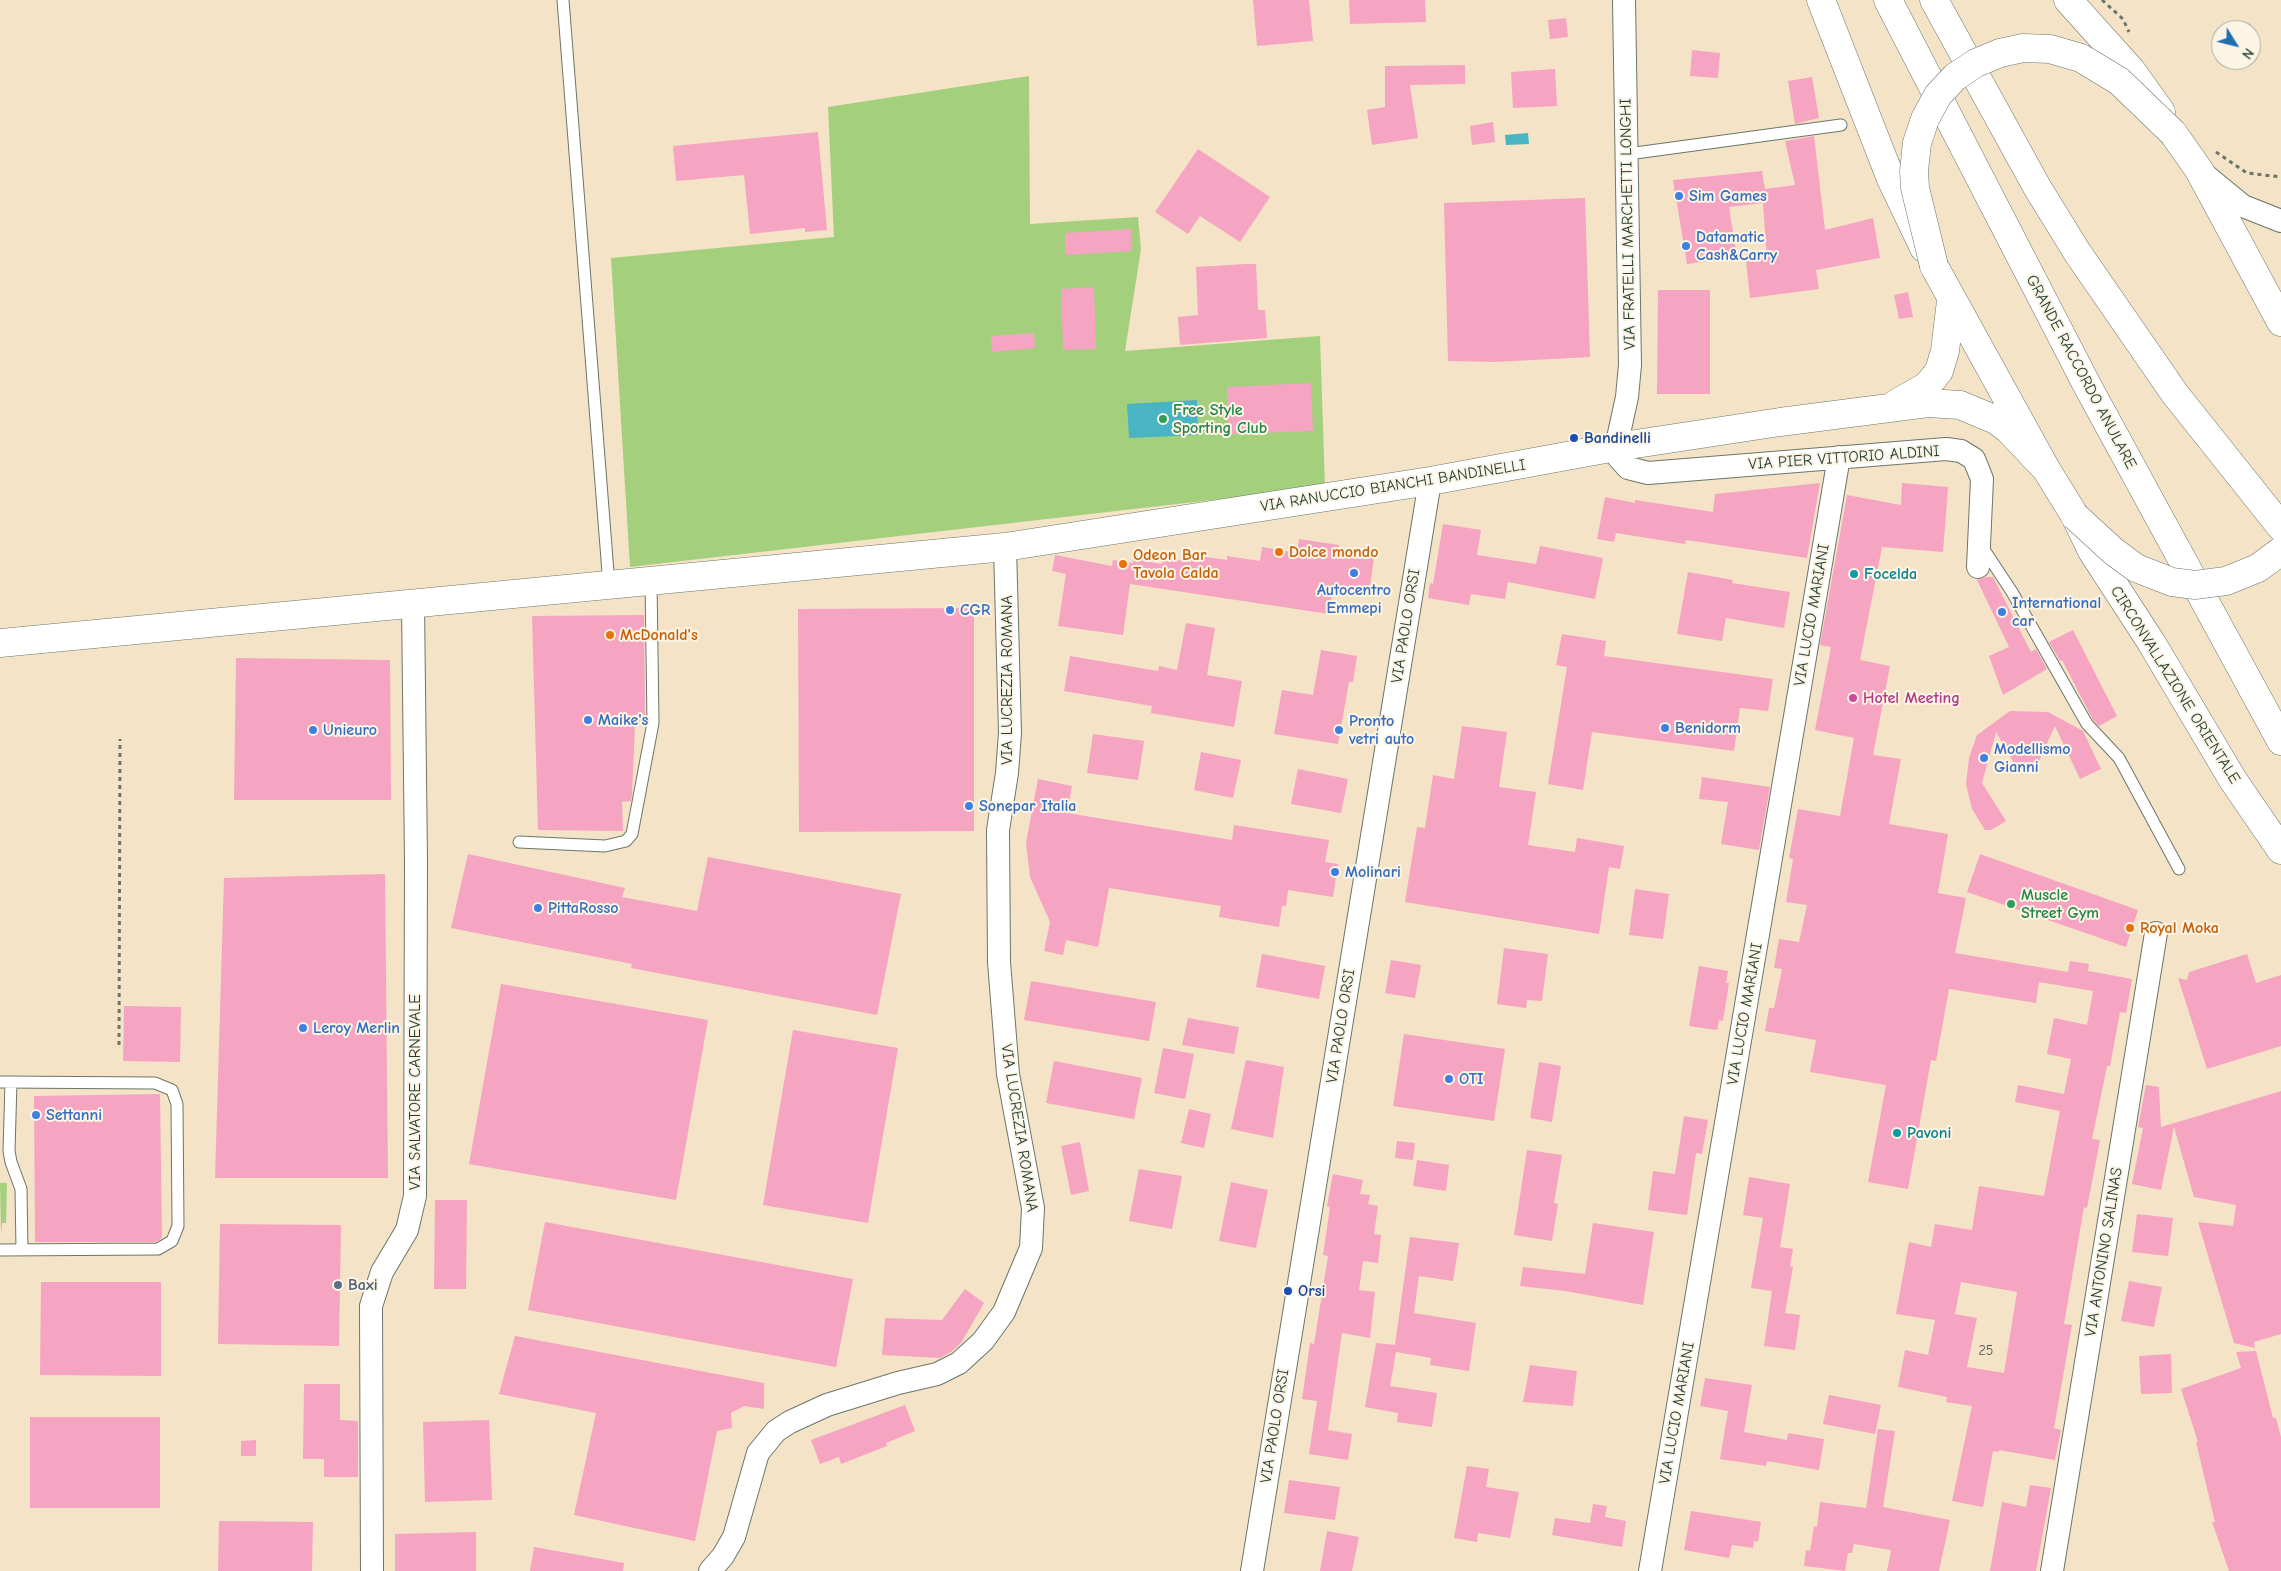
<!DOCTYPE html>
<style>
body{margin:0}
#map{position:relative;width:2281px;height:1571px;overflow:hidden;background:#f5e3c8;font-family:"Comic Neue",sans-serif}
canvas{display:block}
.north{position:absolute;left:2211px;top:20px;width:50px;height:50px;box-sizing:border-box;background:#fcf5e5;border:1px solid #a4ab9e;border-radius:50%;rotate:126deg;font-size:14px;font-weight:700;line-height:20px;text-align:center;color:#1f3d34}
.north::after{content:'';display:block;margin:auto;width:18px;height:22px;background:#1f6fb2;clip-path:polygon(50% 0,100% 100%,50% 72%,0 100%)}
</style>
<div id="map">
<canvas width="2281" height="1571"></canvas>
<div class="north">N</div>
</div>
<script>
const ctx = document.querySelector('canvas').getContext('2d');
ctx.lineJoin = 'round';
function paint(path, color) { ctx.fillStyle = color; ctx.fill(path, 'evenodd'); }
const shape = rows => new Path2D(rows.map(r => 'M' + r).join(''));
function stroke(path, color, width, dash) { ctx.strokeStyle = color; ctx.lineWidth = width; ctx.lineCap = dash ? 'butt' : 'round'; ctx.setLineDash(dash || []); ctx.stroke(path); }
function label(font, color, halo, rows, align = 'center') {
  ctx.font = font + ' "Comic Neue",sans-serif'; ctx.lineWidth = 4; ctx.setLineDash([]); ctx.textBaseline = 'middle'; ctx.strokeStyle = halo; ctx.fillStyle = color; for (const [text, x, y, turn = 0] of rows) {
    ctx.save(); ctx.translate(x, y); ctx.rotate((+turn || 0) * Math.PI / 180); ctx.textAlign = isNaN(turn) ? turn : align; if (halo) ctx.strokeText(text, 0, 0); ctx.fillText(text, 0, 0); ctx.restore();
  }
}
const green = shape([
 [1029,76,1030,224,1138,217,1141,249,1125,351,1320,336,1325,487,630,567,611,258,834,237,828,107],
 [0,1183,7,1183,6,1223,2,1223,1,1234]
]);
const water = shape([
 [1528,133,1529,144,1506,145,1505,135],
 [1197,400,1198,435,1129,438,1127,404]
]);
const building = shape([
 [1253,0,1309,0,1313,41,1257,46],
 [1349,0,1425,0,1426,22,1350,24],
 [1566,18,1568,37,1550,39,1548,20],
 [1692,50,1720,53,1718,78,1690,76],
 [1465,65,1465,84,1410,85,1418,138,1372,145,1367,110,1385,107,1385,66],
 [1555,69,1557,106,1513,108,1511,72],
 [1812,77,1819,118,1795,124,1788,81],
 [1493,122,1495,142,1472,145,1470,126],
 [818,132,827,230,805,232,805,228,750,234,744,175,676,181,673,146],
 [1814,136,1825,230,1873,218,1880,258,1816,270,1819,289,1750,298,1746,261,1767,258,1763,203,1729,207,1737,257,1687,264,1673,180,1762,171,1765,189,1795,185,1785,141],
 [1198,149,1270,197,1240,242,1200,216,1188,234,1155,212],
 [1585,198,1590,357,1495,362,1448,361,1444,203],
 [1131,229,1132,251,1066,255,1065,233],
 [1246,264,1256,264,1258,310,1265,310,1267,338,1180,345,1178,317,1198,315,1196,267],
 [1094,287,1096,349,1063,350,1061,289],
 [1658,290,1710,290,1710,394,1657,394],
 [1908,292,1913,317,1899,319,1894,295],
 [1034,333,1035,348,992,352,991,336],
 [1311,383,1313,431,1228,434,1227,387],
 [1820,483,1807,558,1686,540,1685,544,1616,533,1614,542,1597,539,1605,497,1635,503,1635,500,1713,512,1715,494],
 [1902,483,1948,487,1943,552,1882,547,1860,660,1890,666,1873,755,1901,759,1889,824,1948,834,1938,893,1966,898,1955,953,2068,972,2070,961,2089,964,2088,971,2132,979,2126,1013,2120,1012,2110,1066,2107,1066,2092,1139,2100,1140,2087,1208,2084,1207,2064,1324,2072,1325,2054,1428,2061,1430,2055,1460,1999,1450,1999,1452,1993,1451,1983,1507,1952,1501,1972,1406,1946,1402,1947,1397,1898,1387,1905,1350,1928,1355,1935,1320,1896,1314,1909,1242,1931,1247,1935,1224,1972,1230,1979,1186,2044,1196,2060,1111,2015,1102,2018,1085,2064,1094,2071,1059,2047,1054,2054,1018,2087,1025,2093,991,2039,982,2036,1003,1949,989,1936,1061,1931,1060,1908,1189,1868,1182,1886,1085,1810,1072,1816,1040,1765,1031,1769,1008,1774,1008,1782,969,1774,968,1779,939,1799,942,1807,905,1786,902,1793,859,1789,858,1798,809,1840,816,1854,738,1815,730,1831,647,1820,645,1847,495,1901,505],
 [1961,1282,2017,1292,2004,1373,1967,1367,1977,1318,1955,1314],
 [1443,524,1481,530,1477,555,1536,564,1540,546,1603,558,1595,599,1508,582,1505,599,1471,594,1469,605,1428,598,1430,583,1433,584],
 [1299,539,1339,545,1338,553,1374,558,1369,594,1333,588,1329,614,1130,584,1123,635,1058,626,1066,574,1052,571,1055,555,1112,566,1113,560,1133,563,1134,559,1162,564,1163,558,1191,562,1192,555,1227,560,1227,556,1260,561,1262,547,1297,553],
 [1688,572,1733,580,1732,583,1790,592,1784,628,1726,618,1722,641,1677,634],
 [1986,577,1993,577,2031,652,2036,649,2047,669,2003,695,1989,656,2009,647,1977,580],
 [974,608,974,831,799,832,798,609],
 [644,615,645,716,641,716,640,725,635,725,632,794,631,801,622,802,623,831,538,830,532,616],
 [1186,623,1215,628,1207,675,1242,681,1234,727,1151,713,1152,706,1064,691,1070,656,1158,671,1159,666,1177,670],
 [2073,630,2117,716,2099,726,2093,720,2062,660,2060,661,2049,642],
 [1562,634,1606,641,1604,656,1773,679,1768,711,1740,708,1734,751,1592,732,1583,790,1548,784,1567,667,1556,665],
 [1321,650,1357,656,1353,682,1349,682,1338,744,1274,734,1282,690,1313,695],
 [236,658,390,660,391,800,234,800],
 [2010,711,2048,712,2083,731,2101,769,2080,779,2055,726,2039,761,2028,768,2015,765,1996,732,1982,783,2006,821,1991,830,1985,830,1972,809,1966,784,1969,758,1977,735],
 [1462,726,1507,732,1499,787,1536,792,1528,845,1575,852,1577,838,1624,846,1620,869,1609,867,1599,934,1405,902,1417,827,1425,828,1433,775,1454,779],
 [1093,734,1144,741,1138,780,1087,773],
 [1201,752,1241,760,1233,798,1194,790],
 [1298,769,1348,779,1341,813,1291,804],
 [1702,777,1770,787,1759,850,1721,844,1728,802,1699,799],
 [1038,779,1072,786,1067,813,1232,840,1234,825,1329,840,1325,862,1338,864,1333,897,1288,890,1286,906,1282,906,1279,927,1219,917,1221,906,1109,888,1098,947,1066,940,1063,955,1044,951,1050,922,1030,877,1026,843],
 [468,854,625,888,622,897,697,911,708,857,901,894,877,1015,631,968,632,964,451,928],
 [1980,854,2138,910,2126,947,1967,892],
 [385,874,388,1178,215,1178,224,878],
 [1635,889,1669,894,1663,939,1629,935],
 [1504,948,1548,954,1542,1001,1527,1000,1526,1008,1497,1004],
 [1262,954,1325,966,1319,999,1256,987],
 [2247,954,2256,983,2281,975,2281,1046,2207,1069,2178,978,2187,980,2189,972],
 [1391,960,1421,965,1415,998,1385,993],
 [1699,966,1728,971,1726,983,1729,983,1723,1021,1719,1020,1717,1030,1689,1026],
 [1031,981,1156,1002,1149,1041,1024,1020],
 [501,984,708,1020,676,1200,469,1164],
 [124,1006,181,1007,180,1062,123,1061],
 [1188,1018,1239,1027,1234,1054,1182,1045],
 [793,1030,898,1048,868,1223,763,1205],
 [1404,1034,1505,1049,1494,1121,1393,1106],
 [1163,1048,1194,1054,1185,1099,1154,1093],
 [1246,1060,1284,1067,1273,1138,1231,1129],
 [1054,1061,1142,1078,1134,1119,1046,1103],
 [1539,1062,1561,1066,1552,1122,1530,1118],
 [2146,1085,2159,1087,2161,1127,2281,1091,2281,1334,2254,1342,2255,1348,2234,1343,2198,1222,2233,1226,2236,1205,2194,1197,2174,1127,2161,1190,2132,1184,2143,1128,2138,1127],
 [160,1094,162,1238,156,1242,35,1242,34,1096],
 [1189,1109,1211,1114,1204,1148,1181,1143],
 [1684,1116,1708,1120,1702,1154,1696,1153,1687,1215,1648,1210,1653,1171,1675,1174],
 [1397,1141,1415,1143,1413,1160,1395,1158],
 [1080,1142,1089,1191,1071,1195,1061,1146],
 [1527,1150,1562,1155,1554,1203,1558,1204,1552,1241,1514,1235],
 [1417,1160,1449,1165,1446,1191,1413,1186],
 [1139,1169,1182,1176,1172,1229,1129,1221],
 [1333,1174,1363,1180,1360,1194,1370,1195,1368,1204,1378,1206,1374,1234,1381,1235,1378,1263,1363,1261,1359,1290,1375,1292,1370,1338,1342,1333,1328,1430,1352,1434,1348,1460,1309,1454,1317,1401,1302,1399,1310,1343,1314,1344,1328,1256,1323,1255,1330,1207,1327,1206],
 [1749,1177,1790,1184,1780,1247,1793,1249,1790,1266,1793,1267,1785,1313,1800,1315,1795,1350,1764,1346,1772,1291,1751,1288,1763,1218,1743,1215],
 [1231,1182,1268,1190,1256,1248,1219,1241],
 [435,1200,467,1200,466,1289,434,1289],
 [2137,1214,2173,1218,2168,1256,2132,1252],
 [545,1222,853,1279,836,1367,528,1310],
 [1593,1223,1654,1232,1643,1305,1565,1291,1520,1286,1523,1267,1585,1274],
 [220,1224,341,1225,339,1346,218,1344],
 [1410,1237,1459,1243,1453,1281,1419,1276,1414,1313,1476,1323,1469,1371,1430,1365,1431,1358,1396,1352,1390,1386,1437,1393,1432,1427,1397,1422,1398,1413,1365,1407,1376,1343,1395,1345],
 [2129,1281,2162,1287,2154,1327,2121,1321],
 [41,1282,161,1282,161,1376,40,1375],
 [965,1289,984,1303,961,1343,951,1352,940,1358,882,1355,885,1318,942,1320],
 [515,1336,764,1383,764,1409,744,1406,731,1413,732,1428,717,1431,695,1541,574,1515,596,1413,499,1394],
 [2256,1351,2273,1418,2276,1418,2281,1437,2281,1571,2229,1571,2212,1522,2215,1522,2196,1442,2198,1442,2181,1389,2241,1368,2236,1352],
 [2171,1354,2172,1393,2141,1394,2139,1356],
 [1530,1365,1577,1371,1573,1406,1523,1402],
 [1705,1378,1752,1385,1744,1432,1787,1440,1788,1433,1824,1439,1819,1470,1767,1461,1766,1466,1720,1459,1728,1411,1700,1406],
 [304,1384,340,1384,340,1420,358,1421,358,1477,324,1477,324,1459,303,1459],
 [1829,1395,1881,1405,1875,1434,1823,1424],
 [905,1405,915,1431,886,1443,887,1446,841,1464,839,1457,820,1464,811,1440],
 [30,1417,160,1417,160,1508,30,1508],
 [489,1420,492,1500,425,1502,423,1422],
 [1878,1429,1895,1431,1883,1507,1950,1520,1939,1571,1887,1571,1891,1550,1854,1544,1852,1553,1848,1553,1845,1571,1804,1566,1806,1550,1810,1551,1814,1526,1817,1527,1820,1502,1866,1508],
 [256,1440,256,1456,241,1456,241,1441],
 [1467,1466,1489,1469,1486,1487,1519,1492,1510,1538,1478,1533,1477,1542,1454,1538],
 [1289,1480,1340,1487,1335,1520,1284,1513],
 [2030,1485,2051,1488,2036,1571,1990,1571,2002,1502,2026,1507],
 [1593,1504,1607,1506,1605,1517,1626,1521,1622,1547,1552,1535,1555,1518,1590,1523],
 [1691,1511,1761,1522,1758,1542,1754,1541,1753,1548,1732,1545,1729,1558,1684,1550],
 [219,1521,313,1522,312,1571,218,1571],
 [1327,1531,1359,1537,1352,1571,1320,1571],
 [476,1532,476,1571,395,1571,395,1534],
 [534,1547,624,1563,623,1571,530,1571]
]);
const path = shape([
 [2102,0,2123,19,2129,32],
 [2216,152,2247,173,2281,177],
 [119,1045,120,739]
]);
const service = shape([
 [563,0,609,585],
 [1628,154,1841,125],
 [1981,545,2012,592,2087,724,2119,758,2179,869],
 [519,842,605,846,626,841,632,834,653,723,651,581],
 [0,1082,155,1083,172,1090,177,1104,178,1226,172,1241,158,1249,0,1250],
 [11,1082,9,1151,11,1162,21,1189,22,1250]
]);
const minor = shape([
 [1624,0,1630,365,1627,397,1616,447,1618,457,1628,468,1648,473,1946,449,1961,451,1974,459,1982,479,1978,567],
 [2204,174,2243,206,2281,221],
 [372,1571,371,1306,382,1272,407,1230,415,1196,416,862,413,603],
 [710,1571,723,1556,734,1537,758,1453,776,1431,790,1422,827,1405,898,1383,937,1374,959,1363,983,1341,1004,1312,1031,1248,1033,1208,1008,1074,999,962,998,830,1007,773,1010,733,1005,547],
 [1252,1571,1430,481],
 [1650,1571,1839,457],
 [2052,1571,2156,933]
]);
const tertiary = shape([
 [2173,133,2199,170,2281,322],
 [1934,266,2046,469,2075,516,2092,551,2151,642,2233,780,2281,850],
 [1897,403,1927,386,1939,371,1945,351,1951,301],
 [0,643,1005,547,1430,481,1616,447,1780,422,1928,403,1960,405,1996,420,2009,430,2046,469]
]);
const motorway = shape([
 [1821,0,1891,179,1924,248],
 [1888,0,2088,387,2281,741],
 [1934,0,2037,187,2077,252,2175,394,2281,527],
 [2068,0,2131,70,2161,112]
]);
const tertiaryBridge = shape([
 [1934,266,1915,188,1914,171,1917,143,1925,119,1938,95,1955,77,1976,63,2000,53,2023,48,2050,49,2081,58,2119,81,2173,133],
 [2075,516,2113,551,2136,568,2172,582,2195,585,2226,581,2258,568,2281,551]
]);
const markers = [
 [1679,196,5,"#3f7fe0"],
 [1686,246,5,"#3f7fe0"],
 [1163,419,5,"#2e9e5b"],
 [1574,438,5,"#1a4fb4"],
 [1279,552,5,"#e8710a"],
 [1123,564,5,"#e8710a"],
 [1354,573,5,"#3f7fe0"],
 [1854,574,5,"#0f9aa8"],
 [950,610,5,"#3f7fe0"],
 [2002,612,5,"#3f7fe0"],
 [610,635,5,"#e8710a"],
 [1853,698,5,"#d1479c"],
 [588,720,5,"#3f7fe0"],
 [1665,728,5,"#3f7fe0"],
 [313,730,5,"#3f7fe0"],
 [1339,730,5,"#3f7fe0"],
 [1984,758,5,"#3f7fe0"],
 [969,806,5,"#3f7fe0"],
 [1335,872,5,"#3f7fe0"],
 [2011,904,5,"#2e9e5b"],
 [538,908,5,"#3f7fe0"],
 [2130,928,5,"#e8710a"],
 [303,1028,5,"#3f7fe0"],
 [1449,1079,5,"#3f7fe0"],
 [36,1115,5,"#3f7fe0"],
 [1897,1133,5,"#0f9aa8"],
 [338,1285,5,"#5c6f8a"],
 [1288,1291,5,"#1a4fb4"]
];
const numberNames = [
 ["25",1986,1351]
];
const shopNames = [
 ["Sim Games",1689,196],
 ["Datamatic",1696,237],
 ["Cash&Carry",1696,255],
 ["Autocentro",1354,590,"center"],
 ["Emmepi",1354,608,"center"],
 ["International",2012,603],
 ["car",2012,621],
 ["CGR",960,610],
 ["Maike's",598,720],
 ["Pronto",1349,721],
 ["vetri auto",1349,739],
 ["Benidorm",1675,728],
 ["Unieuro",323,730],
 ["Modellismo",1994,749],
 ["Gianni",1994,767],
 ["Sonepar Italia",979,806],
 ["Molinari",1345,872],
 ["PittaRosso",548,908],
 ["Leroy Merlin",313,1028],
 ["OTI",1459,1079],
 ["Settanni",46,1115]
];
const streetNames = [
 ["VIA FRATELLI MARCHETTI LONGHI",1628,224,-91],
 ["GRANDE RACCORDO ANULARE",2081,372,62],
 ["VIA PIER VITTORIO ALDINI",1844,458,-4],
 ["VIA RANUCCIO BIANCHI BANDINELLI",1393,486,-9],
 ["VIA LUCIO MARIANI",1812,615,-80],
 ["VIA PAOLO ORSI",1406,626,-81],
 ["VIA LUCREZIA ROMANA",1007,680,-90],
 ["CIRCONVALLAZIONE ORIENTALE",2175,685,58],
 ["VIA LUCIO MARIANI",1745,1014,-80],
 ["VIA PAOLO ORSI",1341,1026,-81],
 ["VIA SALVATORE CARNEVALE",415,1092,-90],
 ["VIA LUCREZIA ROMANA",1019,1128,81],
 ["VIA ANTONINO SALINAS",2104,1252,-81],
 ["VIA LUCIO MARIANI",1677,1413,-80],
 ["VIA PAOLO ORSI",1275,1426,-81]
];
const leisureNames = [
 ["Free Style",1173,410],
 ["Sporting Club",1173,428],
 ["Muscle",2021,895],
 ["Street Gym",2021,913]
];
const transitNames = [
 ["Bandinelli",1584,438],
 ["Orsi",1298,1291]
];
const foodNames = [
 ["Dolce mondo",1289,552],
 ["Odeon Bar",1133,555],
 ["Tavola Calda",1133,573],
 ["McDonald's",620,635],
 ["Royal Moka",2140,928]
];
const cultureNames = [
 ["Focelda",1864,574],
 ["Pavoni",1907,1133]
];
const hotelNames = [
 ["Hotel Meeting",1863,698]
];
const serviceNames = [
 ["Baxi",348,1285]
];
paint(green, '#a4d07d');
paint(water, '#48b4c4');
paint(building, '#f5a4c2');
stroke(service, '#6a7768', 13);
stroke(minor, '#6a7768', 24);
stroke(tertiary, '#6a7768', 29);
stroke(motorway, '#6a7768', 29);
stroke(path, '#6a7768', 3, [4, 4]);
stroke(service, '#fff', 11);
stroke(minor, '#fff', 22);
stroke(tertiary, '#fff', 28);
stroke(motorway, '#fff', 28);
stroke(tertiaryBridge, '#6a7768', 29, []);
stroke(tertiaryBridge, '#fff', 28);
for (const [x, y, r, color] of markers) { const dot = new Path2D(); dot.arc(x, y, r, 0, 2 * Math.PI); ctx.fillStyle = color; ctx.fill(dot); stroke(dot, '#fcf5e5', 2); }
label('14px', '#545758', null, numberNames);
label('bold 16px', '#366cbe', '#fcf5e5', shopNames, 'left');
label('16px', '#1f3d34', '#fcf5e5', streetNames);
label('bold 16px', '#27864d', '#fcf5e5', leisureNames, 'left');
label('bold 16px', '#164399', '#fcf5e5', transitNames, 'left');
label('bold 16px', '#c56008', '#fcf5e5', foodNames, 'left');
label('bold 16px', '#0d838f', '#fcf5e5', cultureNames, 'left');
label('bold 16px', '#b23c85', '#fcf5e5', hotelNames, 'left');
label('bold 16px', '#4e5e75', '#fcf5e5', serviceNames, 'left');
</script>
